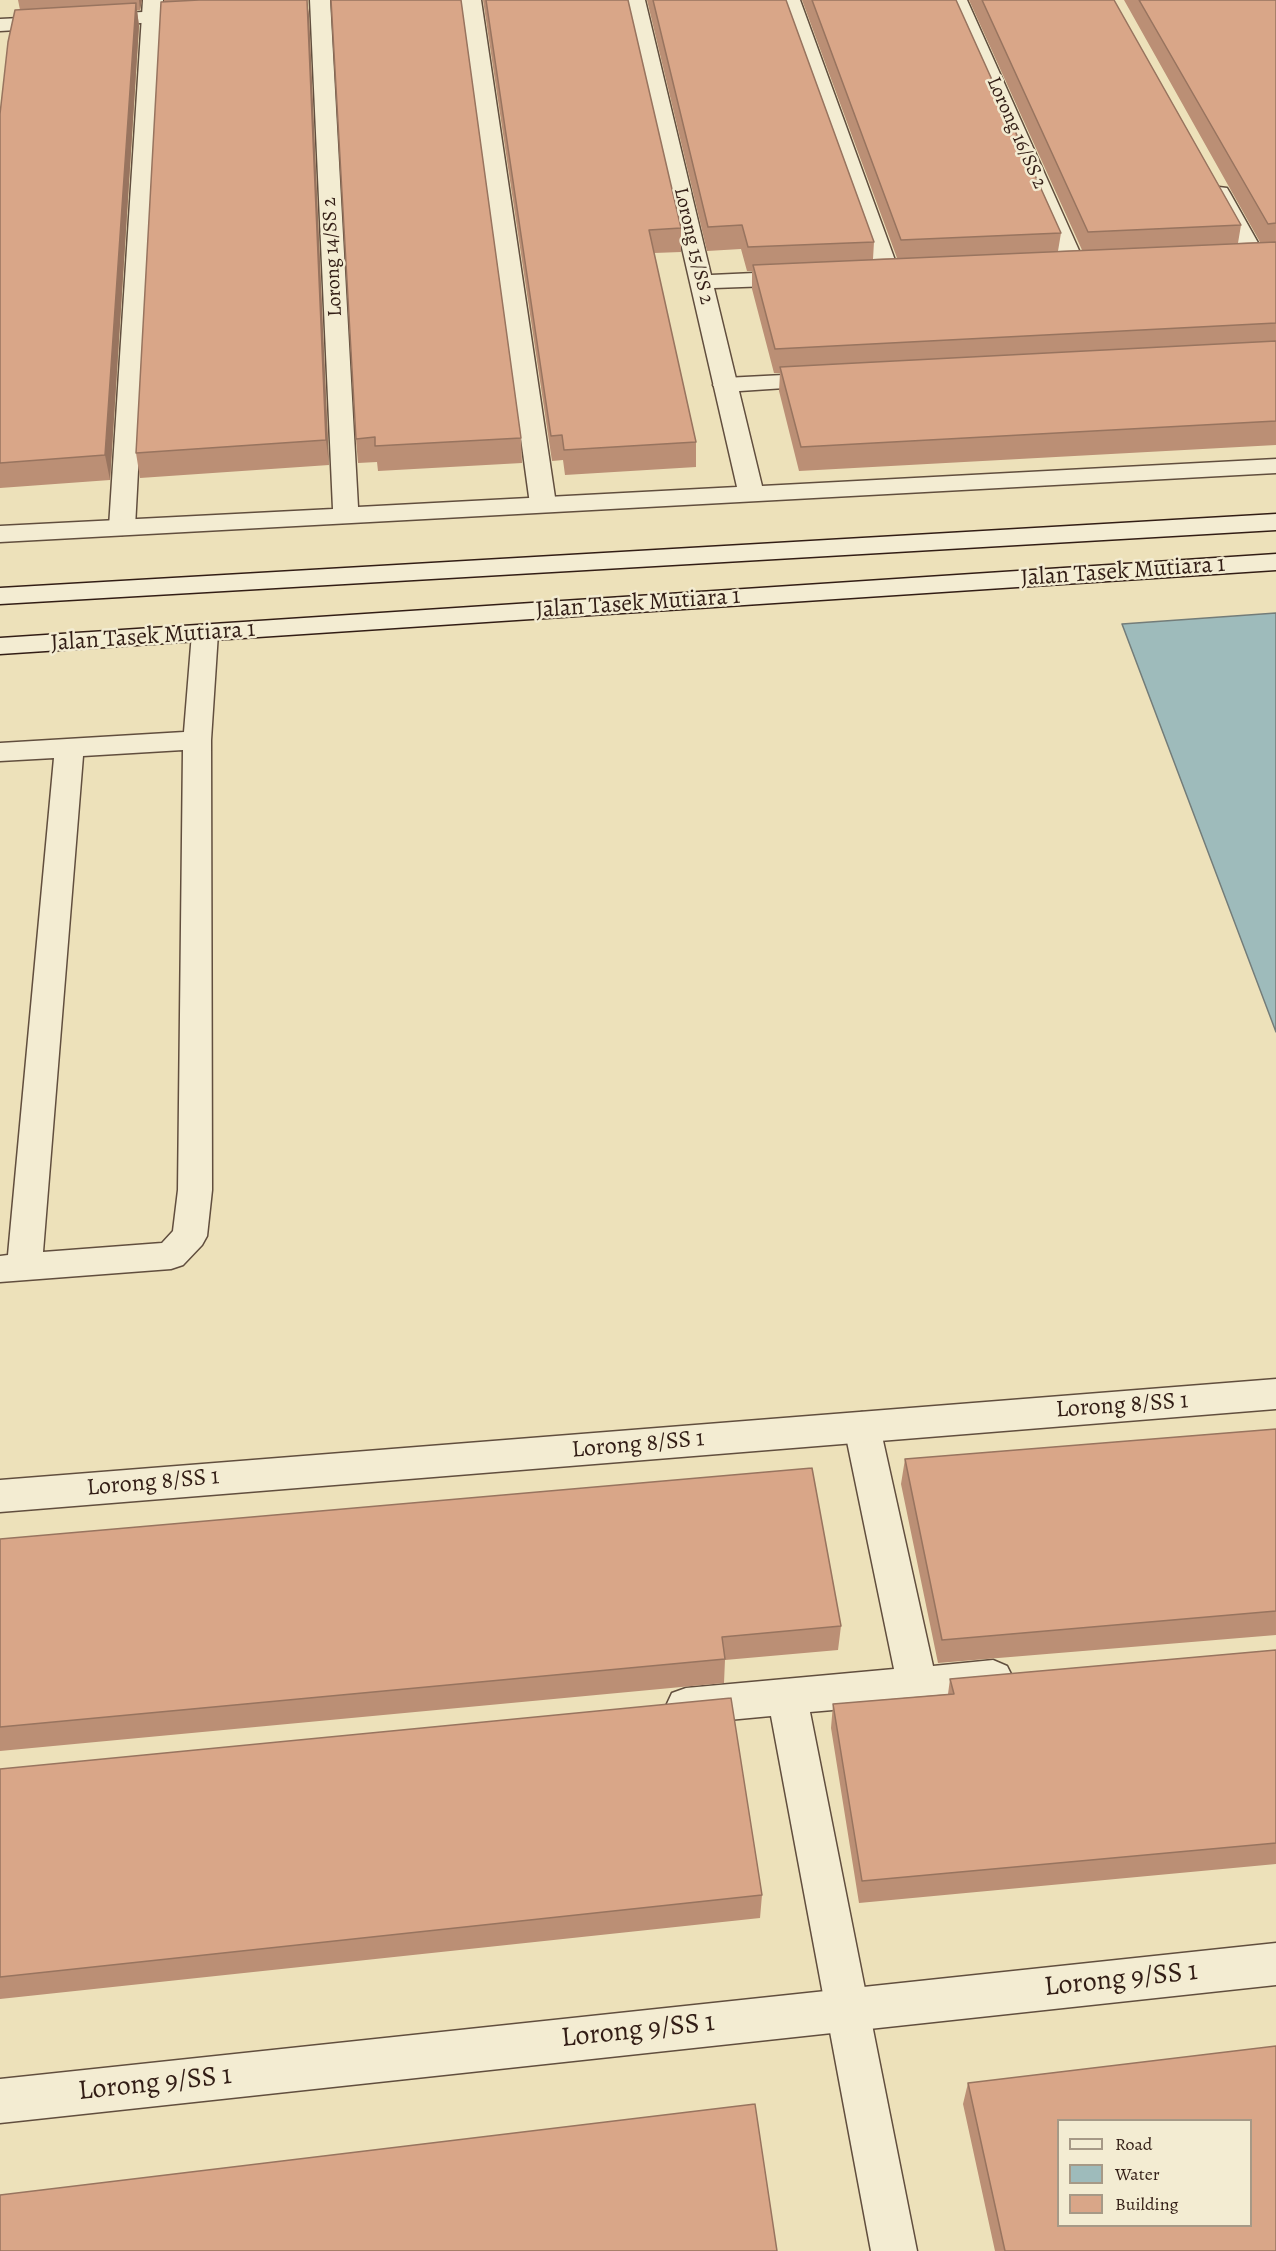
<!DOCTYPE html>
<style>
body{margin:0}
#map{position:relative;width:1276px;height:2251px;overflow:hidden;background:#ede1ba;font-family:Alegreya,serif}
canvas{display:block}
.legend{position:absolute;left:1057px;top:2119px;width:195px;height:108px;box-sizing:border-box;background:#f3ecd2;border:2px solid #a69986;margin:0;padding:8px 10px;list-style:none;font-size:18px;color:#321d15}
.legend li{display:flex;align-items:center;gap:12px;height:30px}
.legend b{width:30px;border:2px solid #a69986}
</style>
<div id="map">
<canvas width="1276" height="2251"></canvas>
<ul class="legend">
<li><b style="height:8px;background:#f3ecd2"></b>Road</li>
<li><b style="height:16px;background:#9ebbbb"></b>Water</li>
<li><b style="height:16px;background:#d9a688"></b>Building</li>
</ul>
</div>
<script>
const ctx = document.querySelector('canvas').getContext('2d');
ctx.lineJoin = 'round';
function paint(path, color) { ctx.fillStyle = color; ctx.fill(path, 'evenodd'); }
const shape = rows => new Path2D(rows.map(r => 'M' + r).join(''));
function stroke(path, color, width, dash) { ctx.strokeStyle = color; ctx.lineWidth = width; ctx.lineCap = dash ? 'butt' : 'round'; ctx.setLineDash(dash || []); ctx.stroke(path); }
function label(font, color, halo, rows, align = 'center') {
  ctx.font = font + ' Alegreya,serif'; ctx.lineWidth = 5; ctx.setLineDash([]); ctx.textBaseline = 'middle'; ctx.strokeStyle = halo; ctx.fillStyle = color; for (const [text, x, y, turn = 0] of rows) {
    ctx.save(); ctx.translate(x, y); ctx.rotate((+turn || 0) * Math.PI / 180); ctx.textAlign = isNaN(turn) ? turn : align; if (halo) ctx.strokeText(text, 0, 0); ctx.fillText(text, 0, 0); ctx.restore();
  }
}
const water = shape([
 [1276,613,1276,1032,1122,624,1276,613]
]);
const lane = shape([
 [143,0,163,0,135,527,131,532,122,535,113,532,109,527,143,0],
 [461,0,481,0,556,504,552,509,543,512,534,509,530,504,461,0],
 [780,0,800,0,900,274,897,279,889,281,881,279,878,274,780,0],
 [1219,187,1227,188,1230,193,1266,257,1263,262,1255,264,1247,262,1244,257,1208,193,1211,188,1219,187],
 [822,373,830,375,834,380,830,385,725,392,717,390,713,385,717,380,725,378,822,373],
 [205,625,215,627,218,633,211,740,212,1190,207,1236,202,1245,183,1265,171,1269,0,1282,0,1256,8,1255,54,758,0,761,0,743,184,732,192,633,195,627,205,625],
 [183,750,178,1190,173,1231,162,1243,43,1252,83,756,183,750],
 [862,1412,875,1416,880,1427,933,1666,993,1660,1007,1666,1013,1678,1007,1690,993,1696,810,1712,917,2251,871,2251,771,1716,686,1724,672,1719,666,1706,672,1693,686,1688,894,1669,844,1427,849,1416,862,1412]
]);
const street = shape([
 [310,0,330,0,358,507,737,487,625,0,645,0,711,275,798,271,806,273,809,278,806,283,798,285,714,288,762,486,1276,459,1276,473,0,542,0,526,333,509,310,0],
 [947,0,967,0,1086,266,1083,271,1075,273,1067,271,1064,266,947,0],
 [204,9,211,11,214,15,211,19,0,31,0,19,204,9],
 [1276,1379,1276,1409,0,1512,0,1480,1276,1379],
 [1276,1943,1276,1985,0,2123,0,2079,1276,1943]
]);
const secondary = shape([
 [1276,514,1276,530,0,604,0,588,1276,514],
 [1276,554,1276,570,0,654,0,638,1276,554]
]);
const wall = shape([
 [18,0,142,0,140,10,137,10,139,26,110,480,0,488,0,114,20,10],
 [164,0,309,0,307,1,309,16,329,465,140,478,136,453],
 [331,0,521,438,522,463,378,471,377,462,358,463,356,439],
 [483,0,628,0,681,228,681,252,654,253,696,442,696,467,565,475,563,460,552,461],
 [647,0,786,0,874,242,873,259,897,258,802,0,956,0,1061,233,1058,251,1082,250,969,0,1114,0,1241,225,1238,243,1260,242,1124,0,1276,0,1276,445,799,471,779,391,780,373,774,373,752,289,752,271,747,271,741,249,707,251],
 [1276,1429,1276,1635,938,1663,901,1484,905,1459],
 [0,1539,841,1626,838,1650,725,1660,724,1683,0,1751],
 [1276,1650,1276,1864,859,1903,831,1728,833,1704,948,1694,950,1679],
 [0,1769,762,1895,760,1918,0,1999],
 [968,2083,1276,2251,995,2251,963,2104]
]);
const shadedWall = shape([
 [139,0,142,0,140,10],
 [307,0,309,16,329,465,326,440],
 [136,3,139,26,110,480,105,455]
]);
const building = shape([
 [199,0,307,0,326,440,136,453,161,2,199,0],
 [331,0,461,0,521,438,375,446,375,437,356,439,331,0],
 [486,0,628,0,681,228,649,230,696,442,564,450,562,435,551,436,486,0],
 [653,0,786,0,874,242,748,247,742,225,708,227,653,0],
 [812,0,956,0,1061,233,901,240,812,0],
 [982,0,1114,0,1241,225,1088,232,982,0],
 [1139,0,1276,0,1276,223,1268,224,1139,0],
 [136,3,105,455,0,463,0,114,8,42,15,10,136,3],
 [1276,242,1276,323,775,349,753,265,1276,242],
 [1276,341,1276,421,801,447,780,367,1276,341],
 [1276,1429,1276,1611,942,1640,905,1459,1276,1429],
 [812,1468,841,1626,722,1637,725,1659,0,1727,0,1539,812,1468],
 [1276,1650,1276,1843,862,1881,833,1704,954,1694,950,1679,1276,1650],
 [731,1698,762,1895,0,1977,0,1769,731,1698],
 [1276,2046,1276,2251,1005,2251,968,2083,1276,2046],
 [1059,2121,1251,2121,1251,2226,1059,2226,1059,2121],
 [755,2104,777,2251,0,2251,0,2195,755,2104]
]);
const farStreetnames = [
 ["Lorong 16/SS 2",1016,133,66],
 ["Lorong 15/SS 2",693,246,77],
 ["Lorong 14/SS 2",333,257,-93]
];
const streetNames = [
 ["Jalan Tasek Mutiara 1",1123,572,-4],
 ["Jalan Tasek Mutiara 1",638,604,-4],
 ["Jalan Tasek Mutiara 1",153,637,-4],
 ["Lorong 8/SS 1",1122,1406,-4],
 ["Lorong 8/SS 1",638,1445,-5],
 ["Lorong 8/SS 1",153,1483,-5]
];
const nearStreetnames = [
 ["Lorong 9/SS 1",1121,1980,-6],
 ["Lorong 9/SS 1",638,2031,-6],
 ["Lorong 9/SS 1",155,2084,-6]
];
paint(water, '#9ebbbb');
stroke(water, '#737c79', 1.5);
stroke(lane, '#614e3e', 3);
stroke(street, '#614e3e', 3);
stroke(secondary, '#321d15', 3);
paint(lane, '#f3ecd2');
paint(street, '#f3ecd2');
paint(secondary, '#f3ecd2');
paint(wall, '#bb8f75');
paint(shadedWall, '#98745f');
paint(building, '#d9a688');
stroke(building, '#98745f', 1.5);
label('20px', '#321d15', '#f3ecd2', farStreetnames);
label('24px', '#321d15', '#f3ecd2', streetNames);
label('28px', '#321d15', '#f3ecd2', nearStreetnames);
</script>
